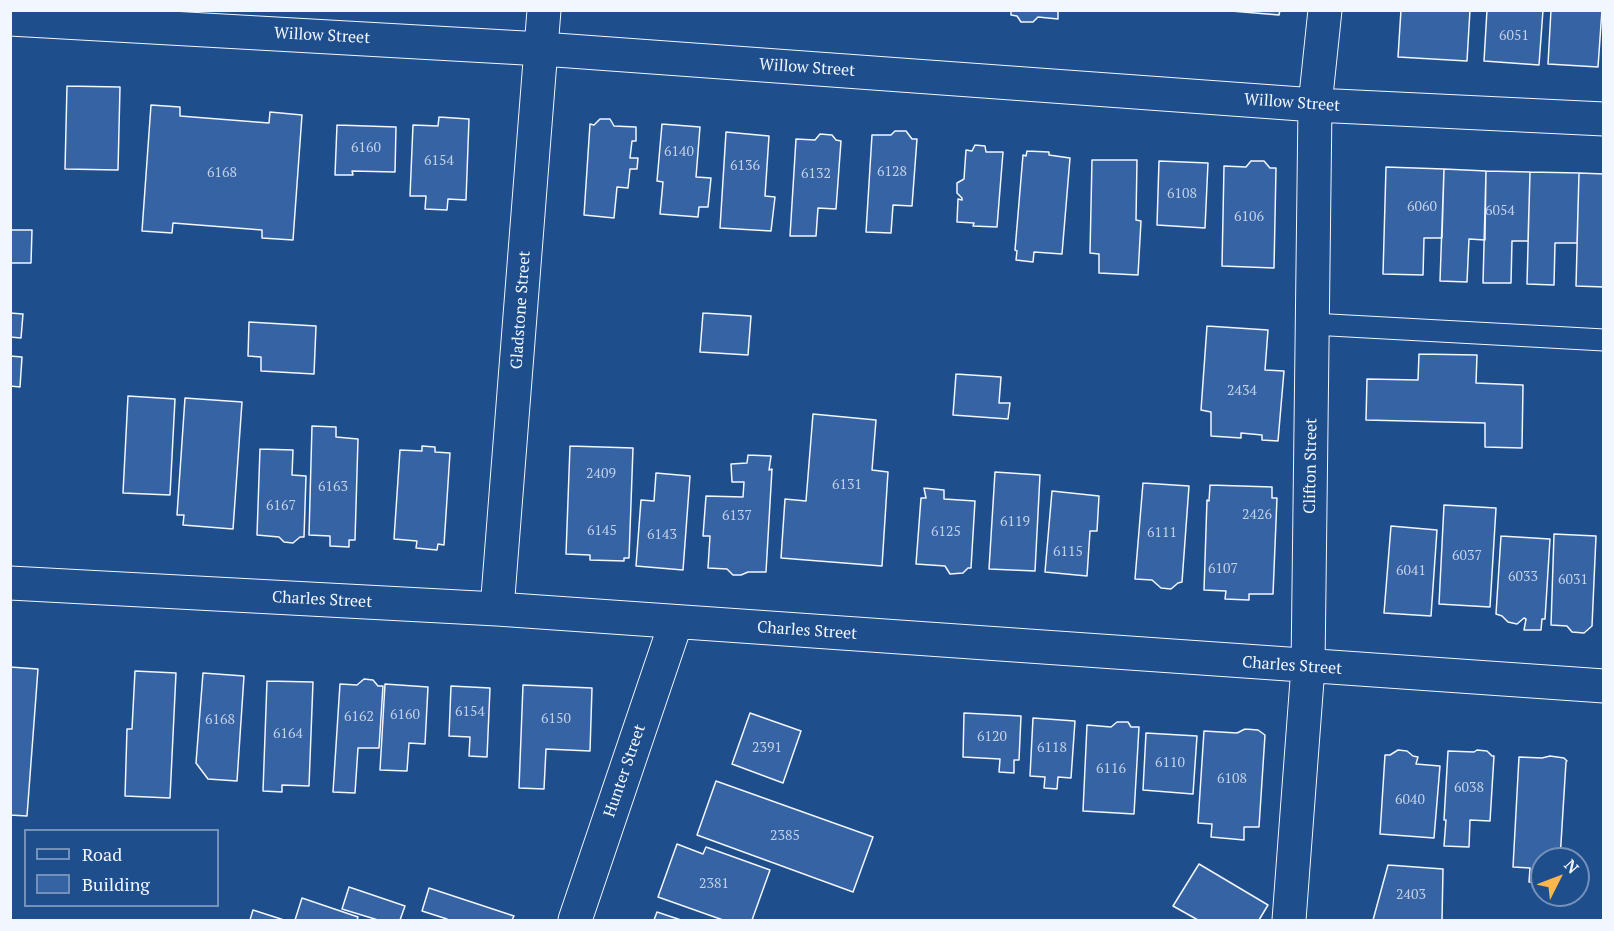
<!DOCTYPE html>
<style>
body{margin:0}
#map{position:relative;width:1614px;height:931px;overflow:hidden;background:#1f4e8c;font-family:"PT Serif",serif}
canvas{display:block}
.frame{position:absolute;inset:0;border:12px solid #f2f6ff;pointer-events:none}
.legend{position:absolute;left:24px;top:829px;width:195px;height:78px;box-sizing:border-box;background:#1f4e8c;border:2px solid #7391ba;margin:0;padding:8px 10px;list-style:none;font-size:18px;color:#f2f6ff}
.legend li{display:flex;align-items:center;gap:12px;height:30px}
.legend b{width:30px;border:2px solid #7391ba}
.north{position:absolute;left:1530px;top:847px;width:60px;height:60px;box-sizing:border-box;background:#1f4e8c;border:2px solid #7391ba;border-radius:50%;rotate:48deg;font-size:16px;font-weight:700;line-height:24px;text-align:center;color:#f2f6ff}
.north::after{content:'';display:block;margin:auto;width:21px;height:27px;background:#ffb74d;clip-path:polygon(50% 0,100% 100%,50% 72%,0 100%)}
</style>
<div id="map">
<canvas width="1614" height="931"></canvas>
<div class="frame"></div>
<ul class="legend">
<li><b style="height:8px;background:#1f4e8c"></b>Road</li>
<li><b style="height:16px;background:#3563a3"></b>Building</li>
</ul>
<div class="north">N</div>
</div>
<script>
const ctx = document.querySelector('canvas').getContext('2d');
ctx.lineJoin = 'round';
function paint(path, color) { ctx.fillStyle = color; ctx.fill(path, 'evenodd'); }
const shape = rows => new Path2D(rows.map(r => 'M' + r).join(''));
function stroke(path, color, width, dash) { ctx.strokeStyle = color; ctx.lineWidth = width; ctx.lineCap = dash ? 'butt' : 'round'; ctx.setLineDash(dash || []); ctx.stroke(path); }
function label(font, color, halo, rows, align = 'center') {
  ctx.font = font + ' "PT Serif",serif'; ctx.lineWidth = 4.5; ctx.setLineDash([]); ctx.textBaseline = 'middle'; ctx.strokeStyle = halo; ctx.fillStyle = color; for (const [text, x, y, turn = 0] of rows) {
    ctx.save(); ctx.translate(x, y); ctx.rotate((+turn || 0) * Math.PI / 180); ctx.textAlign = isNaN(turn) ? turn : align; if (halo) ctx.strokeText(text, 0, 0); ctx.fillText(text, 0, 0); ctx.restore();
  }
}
const building = shape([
 [1011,10,1058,10,1058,19,1038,17,1033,22,1021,22,1017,16,1011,15,1011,10],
 [1219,10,1280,10,1279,15,1219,10],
 [1401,10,1470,10,1467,61,1398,57,1401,10],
 [1487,10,1543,10,1539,65,1484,61,1487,10],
 [1551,10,1602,10,1598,67,1548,64,1551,10],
 [67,86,120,87,118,170,65,169,67,86],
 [151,105,180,107,180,116,269,123,270,112,302,115,293,240,262,238,262,230,173,223,172,233,142,231,151,105],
 [439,117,469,119,466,200,448,199,447,210,425,209,426,196,410,196,413,125,438,126,439,117],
 [600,119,610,119,614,126,636,127,636,141,632,141,630,158,638,158,637,169,630,169,628,188,617,187,614,218,584,215,590,124,594,125,600,119],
 [662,124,700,127,696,177,711,178,708,207,699,207,698,217,660,214,663,182,657,181,662,124],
 [337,125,396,127,395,172,352,171,353,175,335,175,337,125],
 [895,131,906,131,912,139,917,139,912,206,893,205,891,233,866,232,872,135,891,135,895,131],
 [726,132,769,136,765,196,775,197,771,231,720,228,726,132],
 [820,134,832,135,836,140,841,141,836,209,818,208,816,236,790,236,796,139,815,140,820,134],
 [975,145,985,146,986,152,1003,152,997,227,973,226,974,223,957,222,958,199,962,200,962,198,957,193,957,183,964,179,966,150,972,151,975,145],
 [1027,151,1049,152,1049,155,1070,158,1062,254,1034,252,1033,262,1016,260,1017,251,1015,250,1023,155,1026,156,1027,151],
 [1092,160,1137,160,1136,220,1141,221,1138,275,1099,273,1099,254,1090,253,1092,160],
 [1159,161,1208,163,1205,228,1157,225,1159,161],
 [1251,161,1264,161,1270,168,1276,168,1274,268,1222,266,1224,166,1246,167,1251,161],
 [1386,167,1444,169,1442,238,1424,238,1423,275,1383,274,1386,167],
 [1444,169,1486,171,1485,240,1469,239,1467,282,1440,281,1444,169],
 [1486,171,1530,172,1528,241,1512,241,1511,283,1483,283,1486,171],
 [1530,172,1579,173,1577,243,1555,243,1554,285,1527,284,1530,172],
 [1579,173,1604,174,1604,287,1576,286,1579,173],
 [10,230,32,230,31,263,10,263,10,230],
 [10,313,23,314,21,338,10,337,10,313],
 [703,313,751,316,748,355,700,352,703,313],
 [249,322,316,326,314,374,261,371,261,357,248,356,249,322],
 [1207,326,1268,330,1265,370,1284,371,1278,441,1262,440,1262,435,1241,433,1241,438,1211,436,1211,412,1201,410,1207,326],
 [1419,354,1477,355,1476,383,1523,385,1522,448,1485,447,1485,423,1366,420,1367,379,1418,380,1419,354],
 [10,356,22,357,20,387,10,386,10,356],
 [956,374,1001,377,999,403,1010,403,1008,419,953,415,956,374],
 [128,396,175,399,170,495,123,493,128,396],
 [185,398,242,402,233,529,183,525,184,515,177,515,185,398],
 [813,414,876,420,872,470,888,472,882,566,781,558,785,499,806,501,813,414],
 [312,426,336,427,336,437,358,439,355,540,349,540,349,547,330,546,330,536,309,535,312,426],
 [422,446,435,447,435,452,450,453,444,545,438,544,437,550,416,548,417,541,394,539,400,450,422,451,422,446],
 [570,446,633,448,629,558,624,558,624,561,590,560,590,555,566,554,570,446],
 [260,449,293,450,292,475,306,476,304,537,300,537,293,543,284,542,279,537,257,535,260,449],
 [748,455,771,456,769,470,772,469,766,572,748,572,741,575,733,575,727,569,708,568,710,536,703,536,706,496,743,497,744,482,732,482,731,464,747,463,748,455],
 [995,472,1040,475,1035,571,989,569,995,472],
 [656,473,690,476,683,570,636,566,641,500,654,501,656,473],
 [1143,483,1189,486,1182,582,1178,583,1171,589,1161,588,1152,580,1135,579,1143,483],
 [1210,485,1272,487,1272,498,1277,498,1273,594,1249,594,1249,600,1225,599,1226,591,1204,590,1207,500,1209,501,1210,485],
 [924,488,944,490,944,499,975,501,971,568,968,568,963,573,950,574,945,566,916,564,921,498,926,498,924,488],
 [1052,491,1099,496,1097,531,1090,531,1087,576,1045,572,1052,491],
 [1444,505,1496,508,1490,607,1439,604,1444,505],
 [1391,526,1437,530,1431,616,1384,613,1391,526],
 [1554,534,1596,536,1592,626,1584,633,1572,632,1567,626,1551,625,1554,534],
 [1501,536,1550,539,1545,619,1542,619,1541,630,1524,630,1526,619,1524,618,1517,624,1508,622,1502,616,1496,614,1501,536],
 [10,667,38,669,27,816,10,815,10,667],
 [135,671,176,673,170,798,125,796,127,729,132,729,135,671],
 [203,673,244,676,237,781,208,779,196,763,203,673],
 [364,679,373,680,378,686,383,686,379,748,358,748,355,793,333,792,340,684,357,685,364,679],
 [267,681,313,682,309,786,282,785,282,792,263,791,267,681],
 [385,684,428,687,425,744,409,743,407,771,380,770,385,684],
 [523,685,592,688,590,751,546,749,544,789,519,788,523,685],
 [451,686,490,688,487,757,469,756,470,737,449,736,451,686],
 [750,713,801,731,783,783,732,764,750,713],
 [964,713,1021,716,1019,760,1014,760,1014,773,999,772,1000,759,963,757,964,713],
 [1033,718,1075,721,1071,778,1058,777,1057,789,1044,788,1045,777,1030,776,1033,718],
 [1117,722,1128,722,1131,727,1139,727,1134,814,1083,811,1087,725,1111,727,1117,722],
 [1245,729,1258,730,1265,735,1259,827,1244,827,1244,840,1211,837,1212,824,1198,823,1204,731,1237,733,1245,729],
 [1146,733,1197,736,1193,794,1143,790,1146,733],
 [1398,750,1407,751,1413,756,1418,757,1416,764,1440,766,1434,838,1380,834,1385,755,1390,755,1398,750],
 [1477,750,1487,751,1492,756,1494,756,1490,821,1470,820,1469,847,1444,846,1446,820,1444,820,1448,751,1474,752,1477,750],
 [1550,756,1564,758,1567,761,1566,762,1560,859,1542,859,1542,883,1529,882,1530,868,1513,867,1519,757,1542,758,1550,756],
 [716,781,873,837,853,892,697,835,716,781],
 [677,844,703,854,706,847,770,870,752,920,723,920,658,897,677,844],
 [1199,864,1268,905,1259,920,1198,920,1173,906,1199,864],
 [1388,865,1443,869,1442,920,1373,920,1388,865],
 [349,887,405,906,400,920,378,920,342,909,349,887],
 [429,888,514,916,512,920,447,920,447,919,422,911,429,888],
 [302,898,358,917,357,920,295,920,302,898],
 [253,910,284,920,250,920,253,910],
 [657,912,681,920,654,920,657,912]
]);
const service = shape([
 [1312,324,1604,340]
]);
const minor = shape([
 [10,19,542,49,1315,105,1604,119],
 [10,583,497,609,1604,686],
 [497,609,544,10],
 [575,920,676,622],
 [1289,920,1308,667,1315,105,1325,10]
]);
const numberNames = [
 ["6051",1514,36],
 ["6160",366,148],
 ["6140",679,152],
 ["6154",439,161],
 ["6136",745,166],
 ["6128",892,172],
 ["6168",222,173],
 ["6132",816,174],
 ["6108",1182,194],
 ["6060",1422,207],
 ["6054",1500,211],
 ["6106",1249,217],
 ["2434",1242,391],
 ["2409",601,474],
 ["6131",847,485],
 ["6163",333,487],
 ["6167",281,506],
 ["2426",1257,515],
 ["6137",737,516],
 ["6119",1015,522],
 ["6145",602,531],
 ["6125",946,532],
 ["6111",1162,533],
 ["6143",662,535],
 ["6115",1068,552],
 ["6037",1467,556],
 ["6107",1223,569],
 ["6041",1411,571],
 ["6033",1523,577],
 ["6031",1573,580],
 ["6154",470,712],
 ["6160",405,715],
 ["6162",359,717],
 ["6150",556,719],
 ["6168",220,720],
 ["6164",288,734],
 ["6120",992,737],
 ["2391",767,748],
 ["6118",1052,748],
 ["6110",1170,763],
 ["6116",1111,769],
 ["6108",1232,779],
 ["6038",1469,788],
 ["6040",1410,800],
 ["2385",785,836],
 ["2381",714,884],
 ["2403",1411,895]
];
const streetNames = [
 ["Willow Street",322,36,3],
 ["Willow Street",807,68,4],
 ["Willow Street",1292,103,4],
 ["Gladstone Street",521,310,-86],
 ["Clifton Street",1311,466,-89],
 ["Charles Street",322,600,3],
 ["Charles Street",807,631,4],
 ["Charles Street",1292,666,4],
 ["Hunter Street",625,771,-71]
];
paint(building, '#3563a3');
stroke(building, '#f2f6ff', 1.5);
stroke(service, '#f2f6ff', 23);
stroke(minor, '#f2f6ff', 35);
stroke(service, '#1f4e8c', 21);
stroke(minor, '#1f4e8c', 33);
label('14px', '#c3d1e8', null, numberNames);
label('16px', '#f2f6ff', '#1f4e8c', streetNames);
</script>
